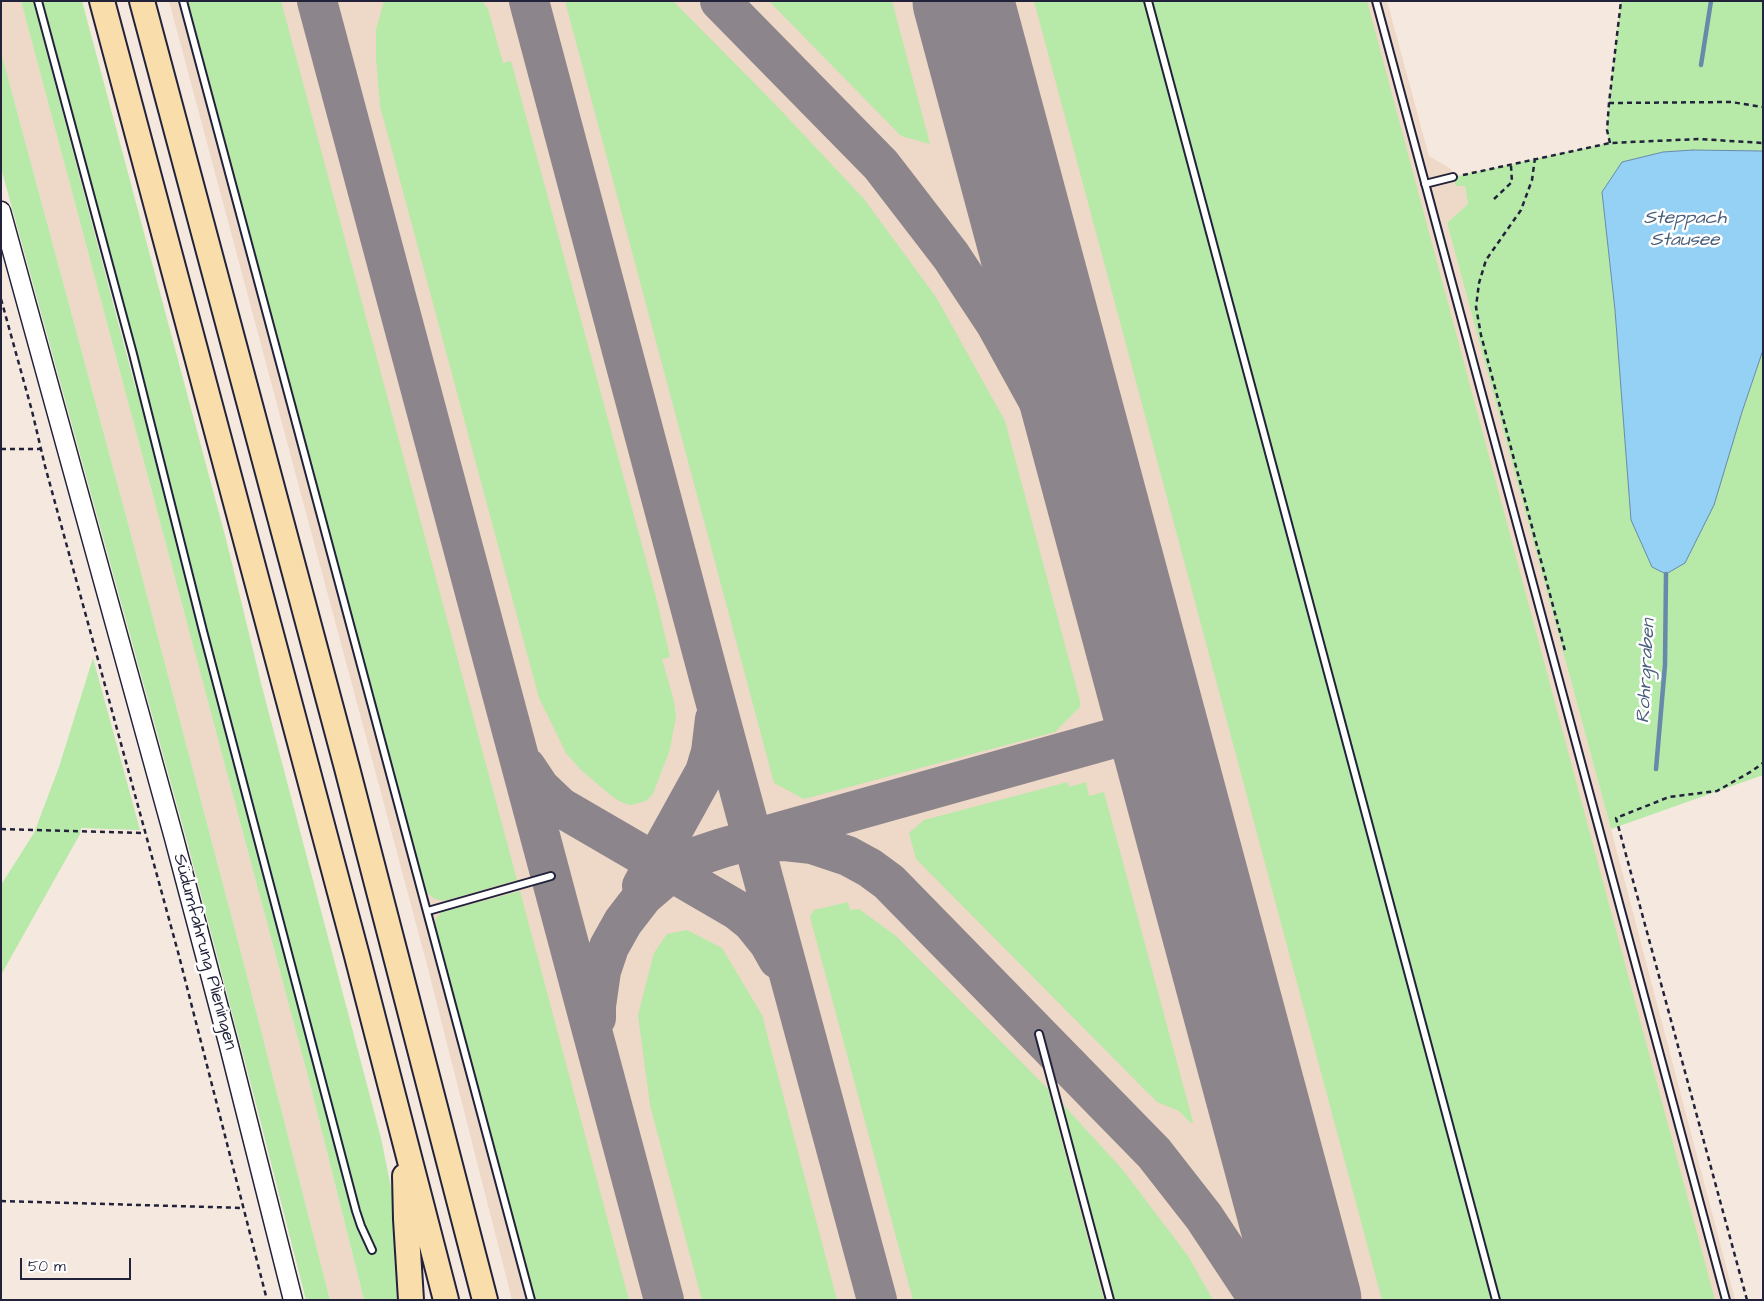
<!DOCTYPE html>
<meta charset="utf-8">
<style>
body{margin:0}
#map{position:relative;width:1764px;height:1301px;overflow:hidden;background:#f5e8de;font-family:"Architects Daughter",sans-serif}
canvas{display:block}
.frame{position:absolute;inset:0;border:2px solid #22223b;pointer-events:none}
.scale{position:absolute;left:20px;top:1258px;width:111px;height:22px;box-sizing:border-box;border:2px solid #22223b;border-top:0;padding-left:6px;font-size:15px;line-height:18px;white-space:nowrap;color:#22223b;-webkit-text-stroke:4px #fff;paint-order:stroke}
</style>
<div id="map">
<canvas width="1764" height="1301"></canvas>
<div class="frame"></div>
<div class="scale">50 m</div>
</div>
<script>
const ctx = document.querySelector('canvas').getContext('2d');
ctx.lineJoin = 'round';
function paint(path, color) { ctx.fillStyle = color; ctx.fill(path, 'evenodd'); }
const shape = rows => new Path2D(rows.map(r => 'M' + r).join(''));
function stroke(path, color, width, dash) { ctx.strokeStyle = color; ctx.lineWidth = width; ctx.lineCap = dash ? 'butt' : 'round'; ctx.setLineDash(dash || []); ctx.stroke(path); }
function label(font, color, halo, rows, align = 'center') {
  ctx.font = font + ' "Architects Daughter",sans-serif'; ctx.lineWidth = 5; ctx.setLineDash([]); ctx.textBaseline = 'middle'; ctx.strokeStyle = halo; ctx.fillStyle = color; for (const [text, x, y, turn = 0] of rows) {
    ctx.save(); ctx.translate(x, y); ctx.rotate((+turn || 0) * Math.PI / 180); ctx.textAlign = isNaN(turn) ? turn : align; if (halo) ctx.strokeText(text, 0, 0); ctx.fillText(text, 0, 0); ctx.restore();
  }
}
const built = shape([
 [1,1,21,1,310,1084,364,1300,330,1300,244,964,129,527,1,52],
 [169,1,1387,1,1429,156,1451,169,1453,177,1465,186,1468,204,1447,223,1611,829,1735,1300,512,1300,426,961]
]);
const green = shape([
 [21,1,33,1,136,390,146,387,43,1,82,1,227,543,262,687,381,1138,397,1217,403,1300,364,1300,310,1084],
 [188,1,281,1,517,880,444,901,435,899,426,892],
 [384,1,482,1,488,9,503,63,511,61,656,597,670,657,662,659,674,701,676,717,670,749,653,794,646,801,631,805,623,803,614,798,581,770,566,753,539,698,380,106,376,58,376,30],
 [565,1,673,1,773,102,864,199,936,297,1005,421,1080,701,1080,707,1055,732,804,799,774,783],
 [769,1,892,1,930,144,901,136],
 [1034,1,1145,1,1493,1300,1382,1300],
 [1152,1,1367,1,1715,1300,1499,1300],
 [1621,1,1763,1,1763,151,1693,150,1663,152,1623,162,1602,192,1615,310,1631,519,1742,412,1763,350,1763,775,1611,829,1447,223,1468,204,1465,186,1456,186,1453,177,1609,143,1607,130,1609,103],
 [1,52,129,527,244,964,330,1300,306,1300,256,1104,188,845,1,168],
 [93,658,140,830,81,828,80,834,1,975,1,885,34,833,59,767],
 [1068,782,1069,787,1086,782,1089,796,1104,792,1193,1122,1191,1123,1179,1111,1157,1102,916,859,909,833,924,820],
 [520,891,629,1300,535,1300,435,927,436,918,442,912],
 [848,902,850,910,859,909,896,936,1048,1089,1104,1300,913,1300,810,917,814,910],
 [687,930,722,948,762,1015,837,1300,702,1300,650,1105,638,1015,654,953,667,934],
 [1058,1099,1122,1169,1188,1256,1213,1300,1112,1300]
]);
const water = shape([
 [1693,150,1763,151,1763,350,1742,412,1714,505,1685,563,1666,574,1652,567,1631,520,1615,310,1602,192,1622,162,1663,152,1693,150]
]);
const stream = shape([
 [1701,65,1711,1],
 [1656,769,1665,665,1666,574]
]);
const taxiway = shape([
 [317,1,664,1300],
 [529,1,711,685,877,1300],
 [720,1,881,165,951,256,996,324,1044,411,1095,494],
 [526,767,540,788,560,807,737,910,752,922,769,943,778,959],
 [745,842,785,841,812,844,848,856,870,868,889,882,1154,1153,1204,1217,1259,1300],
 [642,886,705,772,711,752,715,719],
 [596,1018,596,1006,601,971,609,947,623,922,643,896,671,872,684,864,701,855,722,848,1157,726]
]);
const runway = shape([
 [963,1,1311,1300]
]);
const path = shape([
 [1609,103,1731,102,1763,107],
 [1610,143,1607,130,1609,103,1621,1],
 [1535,158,1532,180,1521,210,1486,260,1479,283,1476,307,1481,335,1565,651],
 [1463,175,1610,143,1699,139,1763,143],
 [1494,199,1512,182,1511,166],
 [1,299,32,411,45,466,178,952,267,1300],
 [1,449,41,449],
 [1,829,145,833],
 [1,1201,244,1208],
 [1747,1300,1616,818,1669,797,1717,791,1752,771,1763,763]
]);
const lane = shape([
 [38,1,133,354,203,631,356,1211,361,1226,372,1250],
 [183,1,531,1300],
 [1148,1,1496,1300],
 [1376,1,1726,1300],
 [1425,184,1453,177],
 [428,911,551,876],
 [1039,1034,1110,1300]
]);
const secondary = shape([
 [1,211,174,838,229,1046,293,1300]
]);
const highway = shape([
 [102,1,357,956,446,1300],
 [142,1,347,768,485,1300],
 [405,1176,406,1219,411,1300]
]);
const streetNames = [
 ["Südumfahrung Plieningen",204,952,75]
];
const waterNames = [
 ["Steppach",1685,219],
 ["Stausee",1685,241],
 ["Rohrgraben",1647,671,-87]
];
paint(built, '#eed8c7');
paint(green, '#b7e9a9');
paint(water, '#95d0f5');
stroke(water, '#678aab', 1);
stroke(stream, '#678aab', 4.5);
stroke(taxiway, '#8c858c', 40);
stroke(runway, '#8c858c', 101);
stroke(lane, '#22223b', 10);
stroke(secondary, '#22223b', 21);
stroke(highway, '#22223b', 28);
stroke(path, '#22223b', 2.5, [5, 4]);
stroke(lane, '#fff', 6);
stroke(secondary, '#fff', 18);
stroke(highway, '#f9deab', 24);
label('18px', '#22223b', '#fff', streetNames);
label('italic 19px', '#4a5f7c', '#fff', waterNames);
</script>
